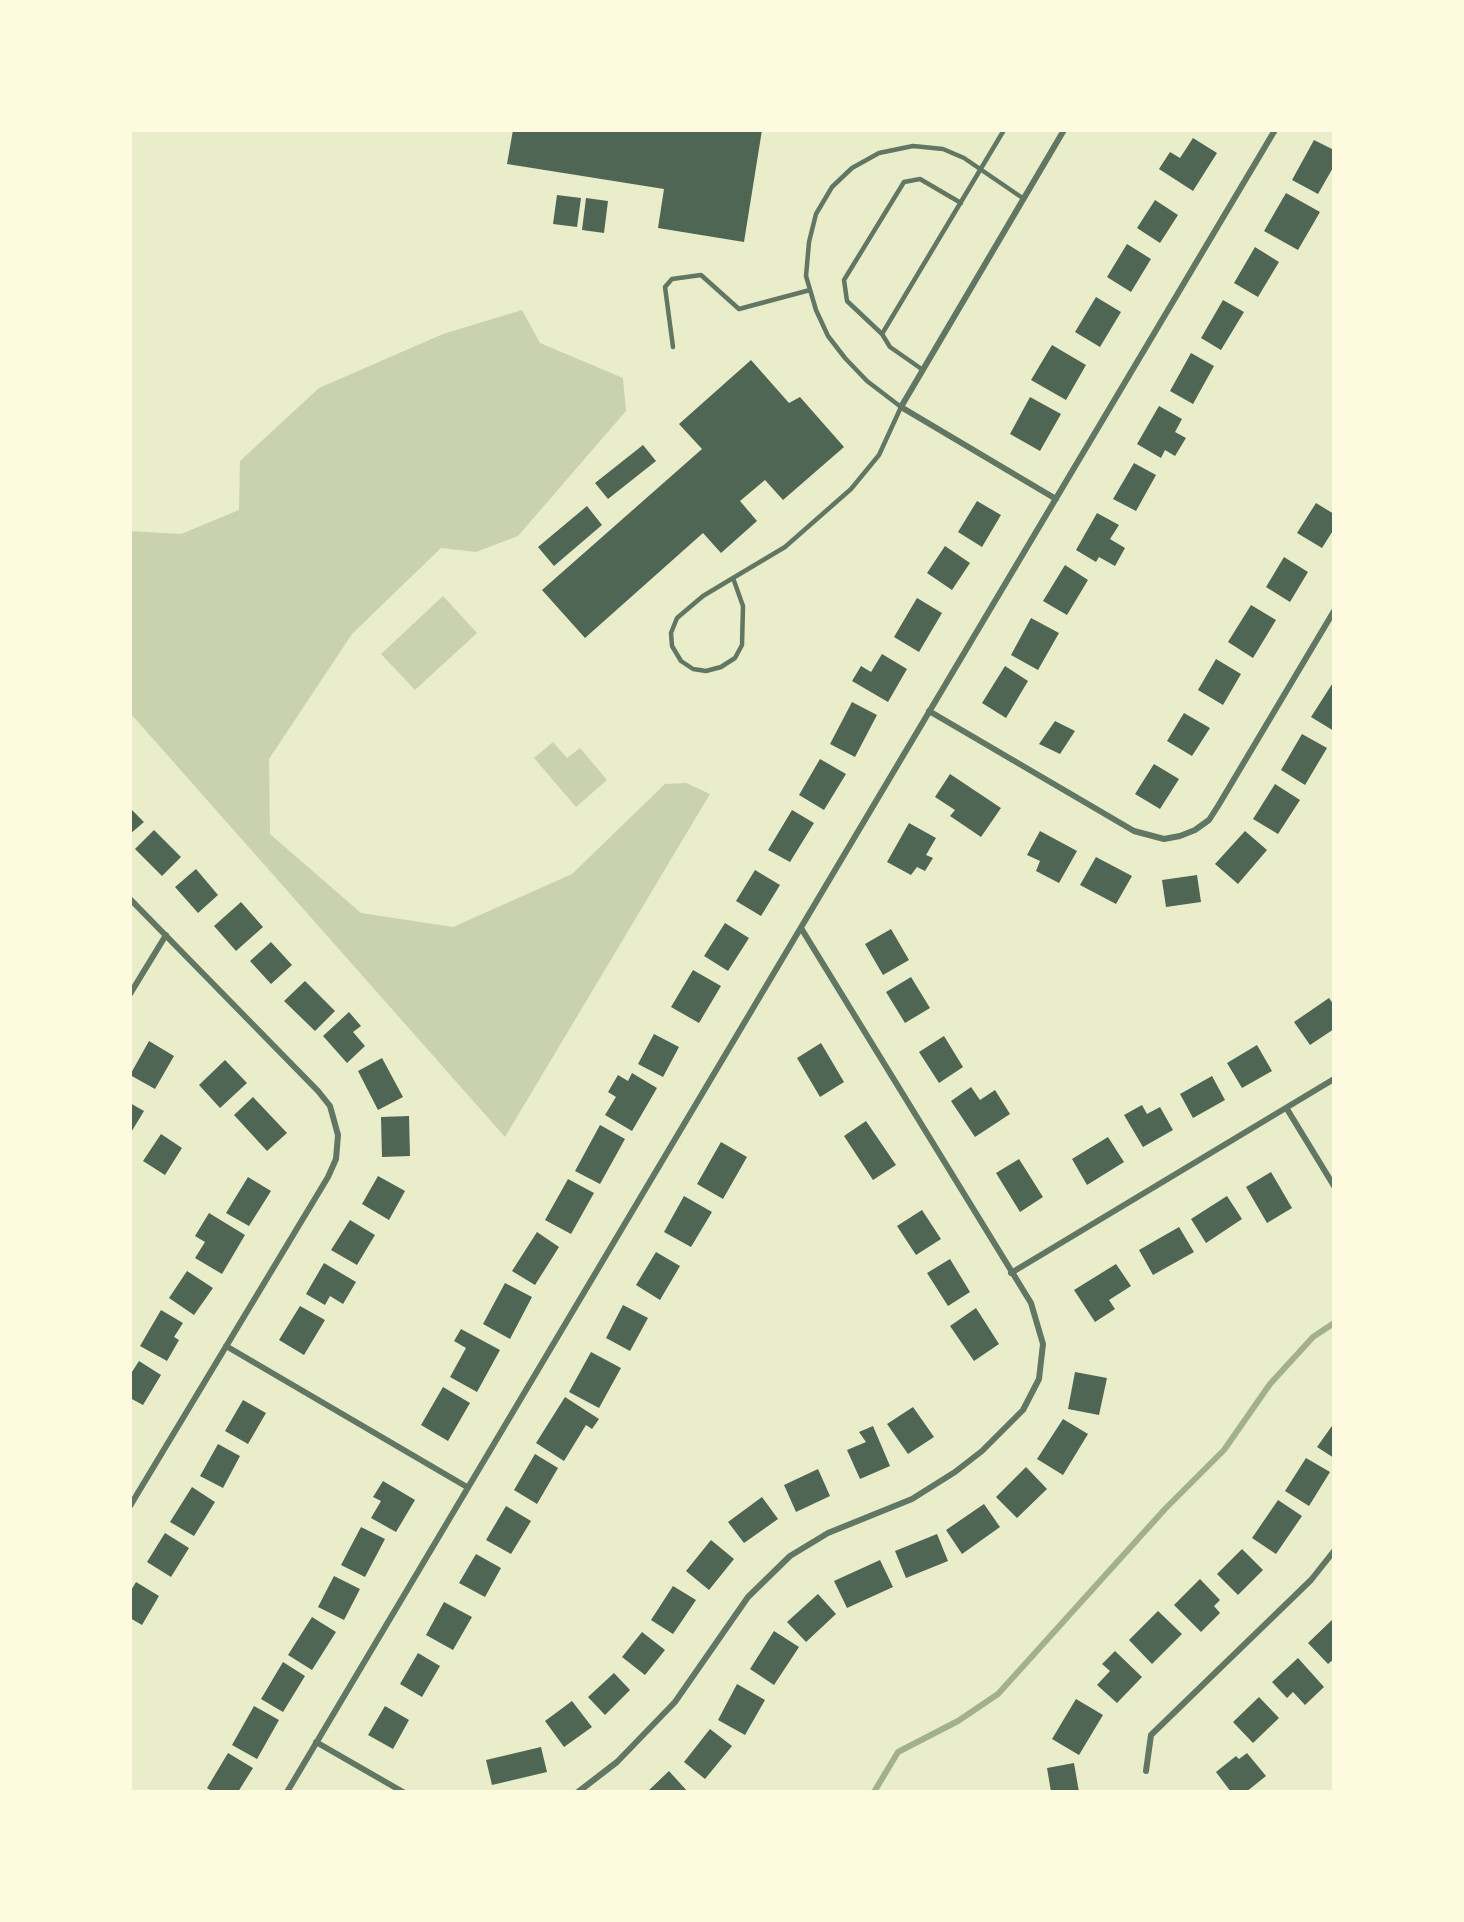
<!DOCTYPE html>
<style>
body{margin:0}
#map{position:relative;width:1464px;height:1922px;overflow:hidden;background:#e9edc9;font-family:Lato,sans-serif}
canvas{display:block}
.frame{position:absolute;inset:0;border:132px solid #fefae0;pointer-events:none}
</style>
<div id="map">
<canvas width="1464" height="1922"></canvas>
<div class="frame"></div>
</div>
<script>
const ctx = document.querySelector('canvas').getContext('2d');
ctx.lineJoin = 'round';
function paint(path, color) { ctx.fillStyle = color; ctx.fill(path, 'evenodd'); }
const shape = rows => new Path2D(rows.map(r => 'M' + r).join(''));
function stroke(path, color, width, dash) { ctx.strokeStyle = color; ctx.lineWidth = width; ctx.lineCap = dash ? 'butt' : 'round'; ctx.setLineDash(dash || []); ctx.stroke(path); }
const green = shape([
 [522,310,540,343,623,378,626,411,518,536,476,552,441,548,352,634,269,759,270,834,361,913,453,927,572,874,665,784,686,783,710,794,505,1137,131,714,130,531,181,534,239,510,240,461,319,388,443,334],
 [443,596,477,633,415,690,381,654],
 [553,742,567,758,580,748,607,780,576,807,534,758]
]);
const stream = shape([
 [874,1792,898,1752,958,1721,998,1694,1165,1509,1224,1450,1270,1384,1313,1337,1334,1323]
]);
const building = shape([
 [513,130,762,130,744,242,658,228,664,189,507,164],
 [1193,138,1217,153,1193,191,1159,169,1170,152,1180,158],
 [1314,140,1334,150,1334,166,1318,194,1292,180],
 [1286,193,1320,212,1298,250,1264,231],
 [557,195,581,198,577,227,553,224],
 [586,198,608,201,604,233,582,230],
 [1155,200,1178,215,1160,243,1137,228],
 [1127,244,1151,259,1131,292,1107,277],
 [1255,247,1279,262,1258,297,1234,283],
 [1096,297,1121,312,1100,347,1075,332],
 [1223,300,1244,312,1221,350,1201,338],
 [1052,345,1086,365,1066,400,1031,380],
 [1191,353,1214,366,1193,404,1170,391],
 [751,360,789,403,800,397,844,447,783,500,765,480,740,501,757,521,721,553,703,533,585,638,542,590,702,449,679,424],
 [1030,397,1061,414,1040,451,1010,434],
 [1159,406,1182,419,1175,432,1186,438,1175,456,1165,450,1161,458,1137,444],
 [643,445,656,461,608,499,595,483],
 [1134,463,1156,475,1136,511,1113,499],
 [977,501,1001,515,982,547,958,532],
 [1316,503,1334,514,1334,529,1322,548,1297,533],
 [587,506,602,525,554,566,538,547],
 [1097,513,1119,525,1110,539,1125,548,1115,566,1099,557,1096,562,1076,550],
 [945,546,970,563,952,590,927,573],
 [1284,557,1308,572,1290,602,1266,587],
 [1065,565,1088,580,1067,615,1043,601],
 [917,598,942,613,919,652,894,637],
 [1251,605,1276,620,1253,658,1228,642],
 [1031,618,1059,633,1038,670,1011,655],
 [882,654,907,669,888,702,852,681,861,666,871,672],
 [1216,659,1241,674,1223,705,1198,690],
 [1005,666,1028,681,1006,718,982,703],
 [1334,681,1334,731,1311,717],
 [852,702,877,715,855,757,830,744],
 [1184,713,1210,728,1192,756,1167,741],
 [1055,721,1075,731,1060,754,1039,744],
 [1302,734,1327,748,1305,785,1281,770],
 [820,759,846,774,824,810,799,795],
 [1154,764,1179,779,1160,809,1135,794],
 [950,774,1001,808,981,837,950,816,955,810,935,797],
 [1275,784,1300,800,1278,834,1253,819],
 [130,808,144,822,130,834],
 [792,810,814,823,790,862,768,850],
 [909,823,936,838,926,855,933,858,925,871,917,867,911,875,887,862],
 [154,830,181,857,162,876,135,849],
 [1040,831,1077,851,1059,883,1036,871,1040,861,1027,855],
 [1245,831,1267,850,1238,884,1215,864],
 [1096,857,1132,876,1116,904,1080,885],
 [196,869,218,895,198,913,175,887],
 [755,870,780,885,761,916,736,901],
 [1197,875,1201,902,1166,907,1162,880],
 [241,902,263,927,236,951,214,926],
 [725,923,749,938,728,971,704,956],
 [891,929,909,960,883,975,865,944],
 [271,942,292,965,271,984,250,961],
 [693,970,721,986,699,1023,671,1007],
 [911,977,930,1008,905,1023,886,992],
 [305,981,335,1011,315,1031,284,1001],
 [1329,998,1334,1005,1334,1029,1310,1045,1294,1022],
 [349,1012,361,1026,353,1032,365,1046,347,1063,323,1036],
 [654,1034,679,1047,663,1077,638,1064],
 [944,1036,963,1067,939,1083,919,1052],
 [149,1041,174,1056,155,1089,130,1075],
 [821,1043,844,1082,820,1097,797,1058],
 [1257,1045,1272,1071,1242,1088,1227,1063],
 [382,1058,403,1097,378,1110,358,1071],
 [225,1060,247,1083,220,1108,199,1085],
 [632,1073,657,1088,632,1131,605,1115,616,1097,608,1092,618,1075,628,1081],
 [1212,1076,1225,1100,1193,1118,1180,1094],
 [971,1087,980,1100,995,1090,1010,1114,975,1137,951,1101],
 [253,1097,287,1133,267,1151,234,1115],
 [130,1103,144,1111,130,1134],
 [1142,1105,1147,1114,1160,1107,1173,1130,1143,1147,1124,1115],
 [409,1116,410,1156,382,1157,381,1117],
 [866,1121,896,1165,873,1180,844,1136],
 [600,1125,625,1139,600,1184,575,1171],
 [161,1134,182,1148,165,1175,143,1161],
 [1108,1137,1124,1162,1087,1185,1072,1159],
 [721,1142,747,1157,723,1199,697,1184],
 [1019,1159,1043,1197,1020,1212,996,1173],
 [1271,1172,1292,1208,1267,1223,1246,1187],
 [378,1176,405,1191,389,1220,362,1204],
 [248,1177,271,1191,249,1226,226,1213],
 [568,1179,594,1193,571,1234,545,1220],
 [684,1196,712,1212,691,1247,664,1232],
 [1227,1196,1242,1219,1206,1243,1191,1219],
 [922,1210,941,1239,916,1255,897,1226],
 [209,1213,245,1235,222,1274,195,1258,205,1242,195,1236],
 [350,1220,375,1235,357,1265,331,1250],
 [1179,1227,1194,1252,1153,1275,1139,1250],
 [537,1232,559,1247,535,1285,512,1271],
 [656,1252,680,1266,660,1300,636,1285],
 [950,1259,970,1292,948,1306,927,1273],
 [324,1263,356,1282,343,1304,330,1296,325,1305,306,1294],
 [1116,1264,1131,1286,1109,1300,1115,1309,1095,1322,1074,1290],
 [187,1271,213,1288,194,1315,169,1298],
 [505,1283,532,1297,510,1339,483,1324],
 [623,1305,648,1318,630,1351,606,1338],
 [300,1306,325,1320,304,1355,279,1340],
 [976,1308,999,1344,974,1361,950,1326],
 [161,1310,183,1323,174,1337,179,1340,167,1361,140,1346],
 [461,1329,500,1350,477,1392,450,1377,466,1348,454,1341],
 [591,1352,621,1368,599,1408,569,1392],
 [139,1361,161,1375,143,1405,130,1398,130,1375],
 [1075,1372,1107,1378,1099,1415,1068,1409],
 [443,1387,470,1403,448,1441,421,1425],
 [565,1397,599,1419,592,1429,586,1425,564,1461,536,1443],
 [243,1400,266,1413,248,1444,225,1431],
 [913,1407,934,1437,908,1454,887,1424],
 [1063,1419,1088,1434,1063,1475,1037,1459],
 [1334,1423,1334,1458,1317,1447],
 [873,1426,890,1466,860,1479,847,1450,866,1442,859,1432],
 [218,1444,240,1456,223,1488,200,1476],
 [535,1454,558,1468,537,1504,514,1490],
 [1306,1458,1330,1472,1309,1506,1285,1491],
 [1026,1467,1047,1489,1017,1518,996,1497],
 [818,1469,830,1496,796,1512,784,1485],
 [383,1481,415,1500,396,1532,371,1518,381,1501,373,1497],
 [192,1487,215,1502,194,1536,170,1522],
 [762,1497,778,1519,744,1543,728,1522],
 [1278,1500,1302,1516,1276,1554,1252,1538],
 [984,1504,1000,1527,962,1554,946,1530],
 [506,1506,531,1521,511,1554,486,1540],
 [361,1527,385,1539,365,1577,341,1565],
 [165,1533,189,1548,171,1577,147,1562],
 [937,1534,948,1561,906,1578,895,1551],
 [711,1540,734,1559,709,1590,686,1571],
 [1242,1549,1263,1570,1238,1595,1217,1574],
 [476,1554,501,1568,485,1597,459,1583],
 [880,1560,893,1587,847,1608,834,1581],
 [334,1576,360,1589,344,1620,318,1607],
 [1200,1579,1220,1600,1214,1606,1220,1613,1201,1632,1174,1605],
 [136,1582,159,1596,142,1625,130,1618,130,1592],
 [673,1586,696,1600,673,1634,651,1620],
 [818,1594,836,1614,806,1642,787,1622],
 [444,1602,472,1617,453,1650,426,1635],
 [1158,1611,1182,1634,1152,1664,1129,1640],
 [312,1617,336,1632,312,1670,288,1655],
 [1334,1618,1334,1659,1328,1664,1308,1643],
 [774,1631,799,1647,774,1685,750,1669],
 [642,1632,665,1650,645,1675,622,1657],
 [1115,1651,1142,1677,1117,1703,1097,1685,1110,1671,1102,1664],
 [418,1653,440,1666,422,1697,400,1684],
 [1298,1658,1324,1687,1305,1705,1293,1692,1287,1698,1272,1682],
 [283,1662,305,1676,283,1712,261,1699],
 [614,1673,630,1690,605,1715,588,1697],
 [737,1684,765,1700,745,1735,718,1720],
 [1259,1697,1279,1718,1253,1743,1233,1722],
 [1076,1699,1103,1715,1079,1755,1052,1739],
 [572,1701,592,1727,564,1747,545,1721],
 [254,1706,279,1720,257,1759,232,1745],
 [385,1706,409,1720,393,1749,368,1735],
 [710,1729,732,1746,705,1779,684,1762],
 [541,1747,547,1772,492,1785,486,1760],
 [228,1753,253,1768,238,1792,213,1792,207,1788],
 [1247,1753,1266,1776,1246,1792,1231,1792,1216,1772,1236,1756,1239,1759],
 [1074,1763,1079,1792,1051,1792,1047,1768],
 [669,1771,688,1792,647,1792]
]);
const service = shape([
 [882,334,847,301,844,280,904,182,920,179,961,203],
 [673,347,665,287,672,279,701,275,739,309,810,290],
 [923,370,890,347,882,334,1004,130],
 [733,578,743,606,742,645,735,658,721,667,706,671,693,669,681,661,672,646,671,633,677,618,703,596,733,578,785,547,851,489,879,455,901,407,867,381,845,358,828,336,816,310,806,276,809,242,816,214,832,187,852,168,879,153,913,146,943,149,964,158,1024,199]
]);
const minor = shape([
 [1056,499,901,407,1064,130],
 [929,711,1134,831,1164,839,1180,836,1195,830,1209,820,1218,806,1334,611],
 [130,899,318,1091,330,1106,338,1135,336,1159,328,1177,130,1506],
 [130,994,166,935],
 [1287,1109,1334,1186],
 [1011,1273,1334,1079],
 [226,1346,467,1487],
 [316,1742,403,1792],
 [1146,1771,1151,1735,1311,1580,1334,1551],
 [287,1792,1275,130],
 [578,1792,617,1762,675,1702,748,1597,790,1556,828,1533,912,1499,955,1472,982,1451,1023,1410,1039,1379,1043,1344,1031,1303,801,928]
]);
paint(green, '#cad2ad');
stroke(stream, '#a3b18a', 6);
paint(building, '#4f6655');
stroke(service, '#617663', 4.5);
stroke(minor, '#617663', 6);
</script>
